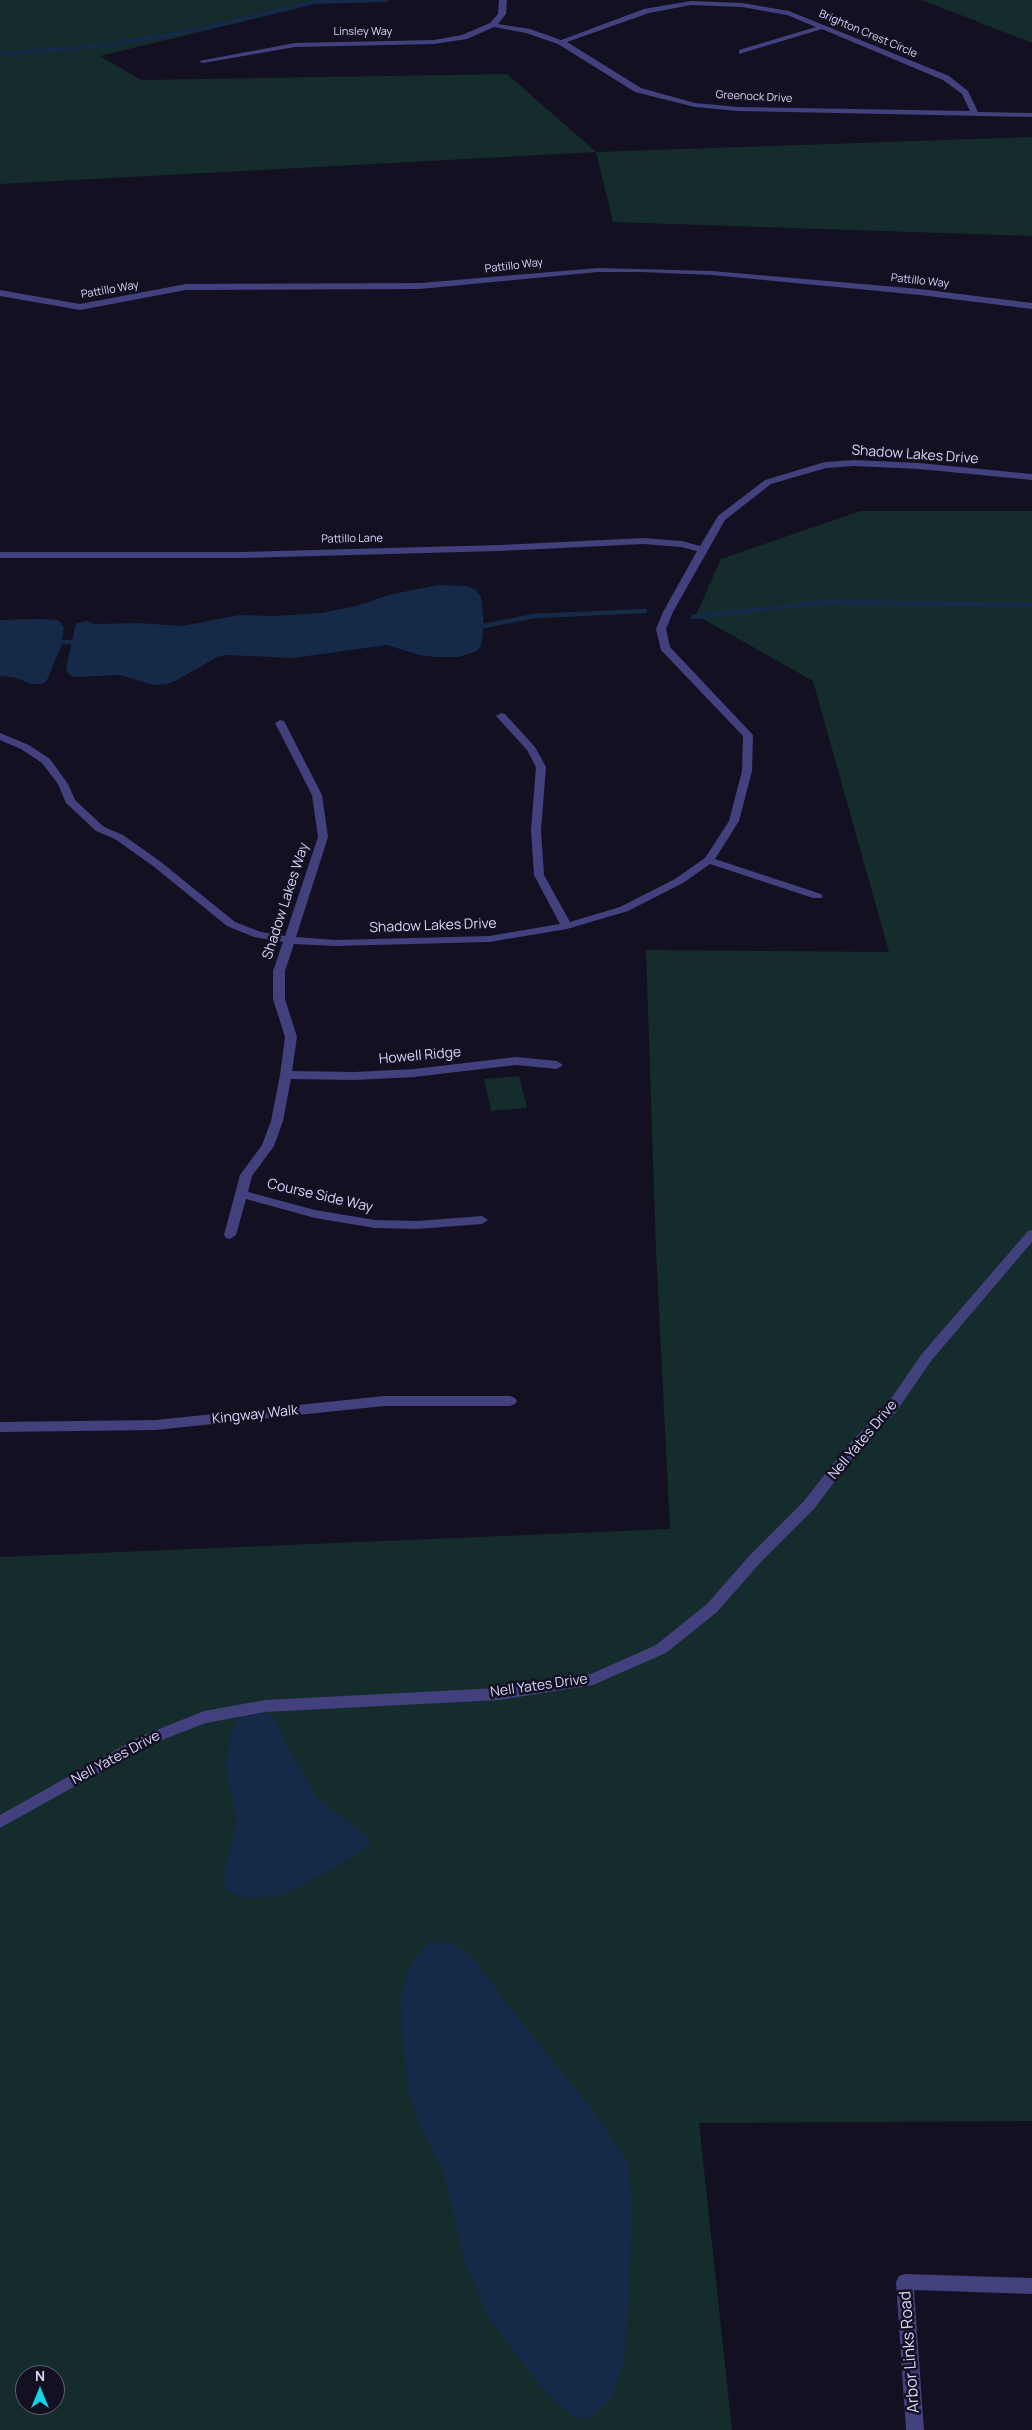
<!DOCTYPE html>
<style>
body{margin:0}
#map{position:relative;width:1032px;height:2430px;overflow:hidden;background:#131022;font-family:Manrope,sans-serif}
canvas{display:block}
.north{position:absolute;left:15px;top:2365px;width:50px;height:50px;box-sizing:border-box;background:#131022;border:1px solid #635f79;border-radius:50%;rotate:0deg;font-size:14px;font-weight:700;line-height:20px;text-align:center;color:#dad6fb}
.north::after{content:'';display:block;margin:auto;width:18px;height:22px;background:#17d1e6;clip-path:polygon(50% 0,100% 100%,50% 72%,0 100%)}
</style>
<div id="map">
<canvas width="1032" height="2430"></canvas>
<div class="north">N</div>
</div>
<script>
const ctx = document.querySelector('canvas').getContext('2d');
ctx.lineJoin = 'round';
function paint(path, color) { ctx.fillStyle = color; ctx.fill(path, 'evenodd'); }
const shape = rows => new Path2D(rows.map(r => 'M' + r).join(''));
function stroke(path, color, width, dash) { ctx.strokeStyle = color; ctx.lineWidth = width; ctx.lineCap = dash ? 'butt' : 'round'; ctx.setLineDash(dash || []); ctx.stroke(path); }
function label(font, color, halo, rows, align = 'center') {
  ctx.font = font + ' Manrope,sans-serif'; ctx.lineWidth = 5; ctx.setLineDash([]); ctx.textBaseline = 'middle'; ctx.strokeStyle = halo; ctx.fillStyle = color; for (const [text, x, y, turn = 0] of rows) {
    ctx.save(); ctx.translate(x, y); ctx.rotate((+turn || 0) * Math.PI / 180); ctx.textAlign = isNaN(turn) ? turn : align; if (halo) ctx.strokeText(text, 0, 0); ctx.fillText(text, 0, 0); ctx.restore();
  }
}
const green = shape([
 [0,0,332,0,100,56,141,80,507,74,596,152,1032,137,1032,236,613,222,596,152,0,184],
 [922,0,1032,0,1032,43],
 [860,511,1032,511,1032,2121,699,2123,732,2430,0,2430,0,1557,670,1529,656,1250,646,950,889,952,813,681,696,615,721,559],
 [25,2375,55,2375,55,2405,25,2405],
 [519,1076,527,1108,491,1111,484,1079]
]);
const water = shape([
 [438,585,467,586,476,590,481,597,484,626,481,646,477,651,459,657,435,657,419,655,387,645,293,658,226,655,217,657,177,680,167,684,153,685,120,675,75,677,69,675,66,668,76,623,87,621,95,624,139,623,182,626,239,615,275,616,322,613,360,605,388,595],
 [37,619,58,620,64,627,61,647,47,680,43,684,32,684,13,677,0,676,0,620],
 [252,1709,269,1713,277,1722,282,1736,317,1798,369,1837,369,1846,353,1857,286,1894,247,1899,226,1889,226,1865,237,1821,225,1765,231,1736,238,1720],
 [440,1940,458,1946,476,1962,510,2008,593,2110,628,2162,631,2194,630,2291,624,2361,611,2399,587,2420,571,2416,544,2390,496,2328,483,2306,465,2263,442,2168,423,2134,408,2091,402,2032,401,1993,413,1960,427,1944]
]);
const streamFar1 = shape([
 [0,54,110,45,206,28,313,2,386,0]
]);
const stream = shape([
 [693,617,826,602,1032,605],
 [484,626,534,616,645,611],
 [61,642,73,642]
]);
const minor = shape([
 [499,0,507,0,506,14,498,24,530,29,561,40,644,9,691,1,742,3,789,11,949,76,968,91,978,112,1032,113,1032,117,738,111,695,107,635,92,558,44,526,33,494,27,467,39,434,44,295,47,203,63,199,61,295,43,434,40,462,35,490,23,498,14,499,0],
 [691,5,742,7,787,15,816,27,739,50,739,54,822,29,943,80,962,94,970,111,738,107,695,103,641,88,567,42,649,13,691,5],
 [598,268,712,271,920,289,1032,303,1032,309,920,295,712,275,641,272,598,272,420,289,186,290,80,310,0,296,0,290,80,304,186,284,420,283,598,268],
 [854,460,919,463,1032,474,1032,480,919,469,854,466,826,468,771,484,725,520,673,612,666,629,670,647,753,735,752,771,739,821,715,859,821,894,823,896,821,898,813,898,710,864,683,883,628,911,567,929,489,942,335,946,294,944,285,971,285,999,297,1037,292,1071,354,1072,414,1069,516,1057,557,1061,563,1065,557,1069,516,1065,414,1077,354,1080,291,1079,283,1121,274,1146,252,1176,248,1192,315,1210,375,1220,417,1221,482,1216,488,1220,482,1224,417,1229,375,1228,315,1218,246,1199,236,1235,230,1239,226,1238,224,1235,240,1175,262,1145,271,1121,280,1075,285,1037,273,999,273,971,283,942,254,937,227,926,153,866,115,839,96,831,66,803,58,784,42,763,21,749,0,740,0,733,29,745,50,759,68,784,75,800,104,827,123,835,161,862,235,922,261,932,285,936,318,837,312,795,275,723,280,720,284,721,322,795,328,837,296,937,335,940,489,936,560,924,534,875,531,830,536,767,527,750,496,716,501,713,505,714,535,747,546,767,541,830,544,875,570,922,620,907,675,879,705,858,729,821,742,771,743,736,661,650,656,629,663,612,697,551,681,547,643,544,500,551,241,558,0,558,0,552,241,552,500,545,643,538,682,541,700,546,718,516,765,480,825,462,854,460],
 [1032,1230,1032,1242,931,1361,896,1412,857,1452,814,1509,760,1563,717,1612,666,1653,593,1685,499,1700,265,1712,206,1723,149,1745,0,1828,0,1815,139,1737,204,1711,265,1700,499,1688,591,1674,656,1645,707,1604,750,1555,804,1501,847,1446,886,1406,921,1355,1028,1231,1032,1230],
 [384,1396,510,1396,515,1398,517,1401,515,1404,510,1406,384,1406,156,1430,0,1432,0,1422,156,1420,384,1396],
 [905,2274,1032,2278,1032,2294,914,2290,924,2430,906,2430,896,2282,899,2276,905,2274]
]);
const farStreetnames = [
 ["Linsley Way",363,32],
 ["Brighton Crest Circle",868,34,23],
 ["Greenock Drive",754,97,3],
 ["Pattillo Way",514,266,-7],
 ["Pattillo Way",920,281,6],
 ["Pattillo Way",110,290,-10],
 ["Pattillo Lane",352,539,-1]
];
const streetNames = [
 ["Shadow Lakes Drive",915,455,4],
 ["Shadow Lakes Way",286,901,-72],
 ["Shadow Lakes Drive",433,926,-2],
 ["Howell Ridge",420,1056,-5],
 ["Course Side Way",320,1196,13],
 ["Kingway Walk",255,1415,-6],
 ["Nell Yates Drive",863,1440,-50],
 ["Nell Yates Drive",539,1686,-8],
 ["Nell Yates Drive",116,1758,-28]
];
const nearStreetnames = [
 ["Arbor Links Road",910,2352,-94]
];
paint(green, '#142c2b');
paint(water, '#152948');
stroke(streamFar1, '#152948', 4);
stroke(stream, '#152948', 4.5);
paint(minor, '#42407d');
label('11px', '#dad6fb', '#131022', farStreetnames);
label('14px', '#dad6fb', '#131022', streetNames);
label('16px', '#dad6fb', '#131022', nearStreetnames);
</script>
